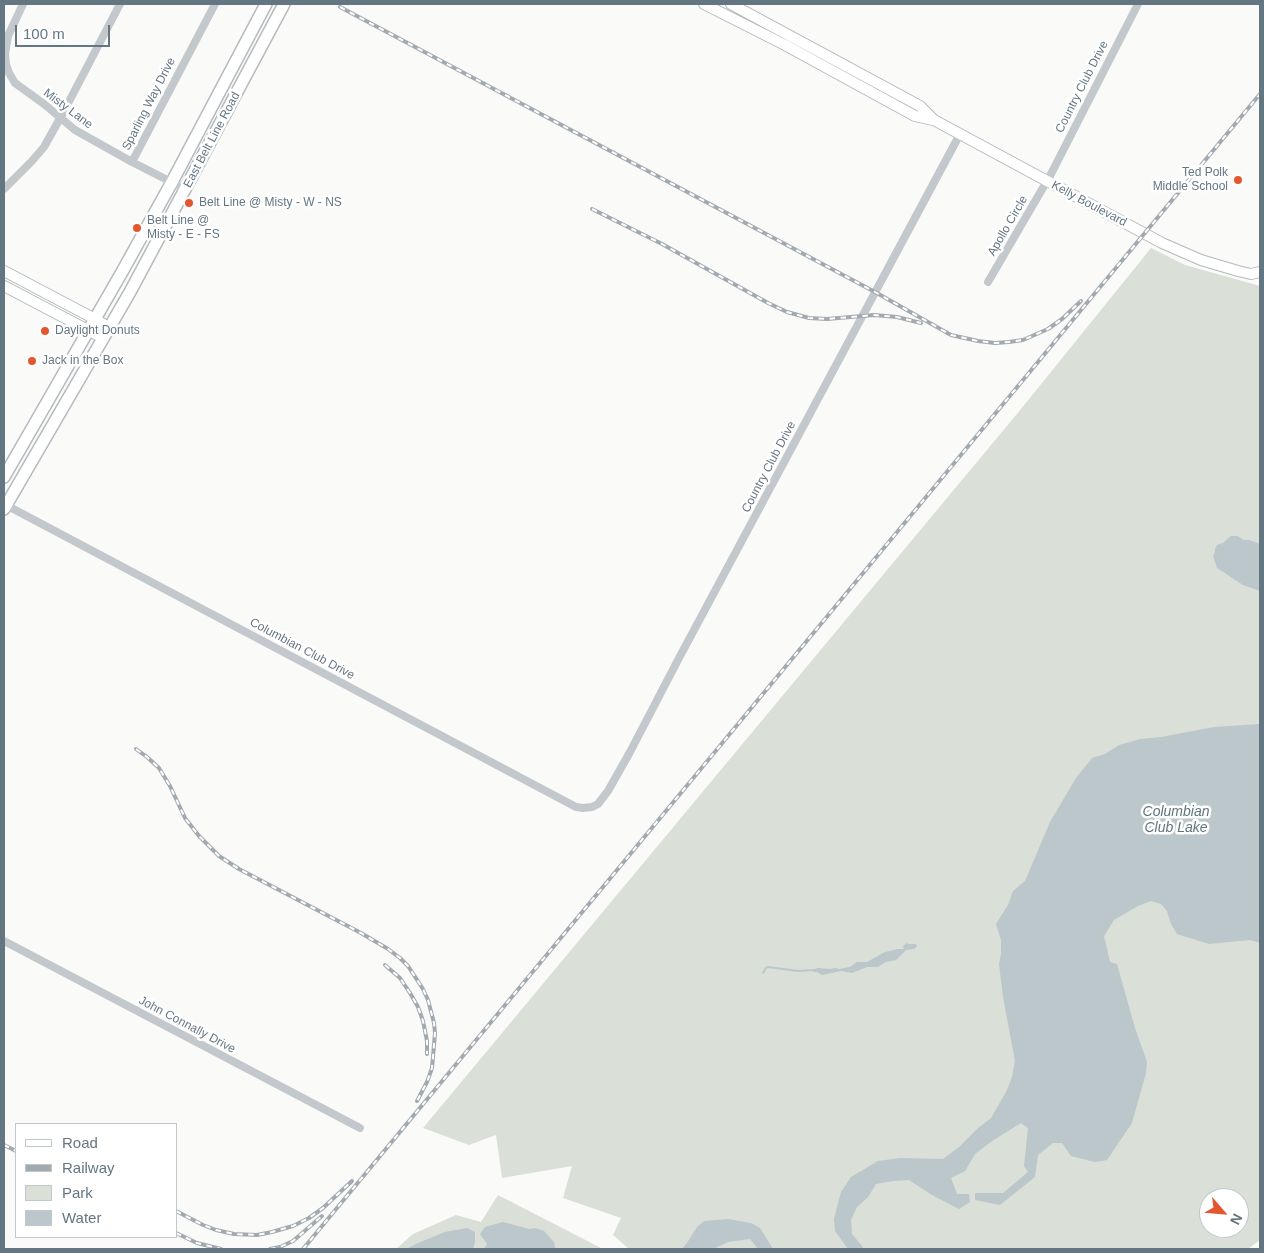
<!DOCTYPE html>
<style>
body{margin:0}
#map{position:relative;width:1264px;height:1253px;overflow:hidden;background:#fafaf8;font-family:Arial,sans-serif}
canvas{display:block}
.frame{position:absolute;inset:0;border:5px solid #657683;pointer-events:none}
.legend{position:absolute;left:15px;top:1123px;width:162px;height:115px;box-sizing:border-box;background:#fff;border:1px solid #c1c8cd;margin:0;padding:6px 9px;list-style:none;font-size:15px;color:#657683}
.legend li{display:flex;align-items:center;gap:10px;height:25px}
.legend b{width:25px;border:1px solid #c1c8cd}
.north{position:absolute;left:1199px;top:1188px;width:50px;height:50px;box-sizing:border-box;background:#fff;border:1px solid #c1c8cd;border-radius:50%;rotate:117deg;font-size:14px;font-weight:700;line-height:20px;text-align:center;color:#657683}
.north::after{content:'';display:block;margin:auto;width:18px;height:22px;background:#e4572e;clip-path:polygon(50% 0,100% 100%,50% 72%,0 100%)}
.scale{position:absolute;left:15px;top:25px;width:95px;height:22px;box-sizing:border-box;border:2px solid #657683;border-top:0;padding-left:6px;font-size:15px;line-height:18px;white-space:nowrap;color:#657683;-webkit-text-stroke:4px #fff;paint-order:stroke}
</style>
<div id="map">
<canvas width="1264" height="1253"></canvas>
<div class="frame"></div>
<ul class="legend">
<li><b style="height:6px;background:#fff"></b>Road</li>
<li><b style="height:6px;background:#a2aab0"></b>Railway</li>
<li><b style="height:14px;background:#dadfd7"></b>Park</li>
<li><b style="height:14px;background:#bbc7cb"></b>Water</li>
</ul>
<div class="north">N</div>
<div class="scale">100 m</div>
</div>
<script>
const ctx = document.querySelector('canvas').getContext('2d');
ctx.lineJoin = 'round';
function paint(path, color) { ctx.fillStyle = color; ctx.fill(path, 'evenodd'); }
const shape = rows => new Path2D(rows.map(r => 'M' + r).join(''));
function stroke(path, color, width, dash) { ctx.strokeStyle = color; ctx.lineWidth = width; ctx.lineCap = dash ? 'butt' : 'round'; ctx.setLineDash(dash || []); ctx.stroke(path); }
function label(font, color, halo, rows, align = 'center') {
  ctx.font = font + ' Arial,sans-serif'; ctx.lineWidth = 5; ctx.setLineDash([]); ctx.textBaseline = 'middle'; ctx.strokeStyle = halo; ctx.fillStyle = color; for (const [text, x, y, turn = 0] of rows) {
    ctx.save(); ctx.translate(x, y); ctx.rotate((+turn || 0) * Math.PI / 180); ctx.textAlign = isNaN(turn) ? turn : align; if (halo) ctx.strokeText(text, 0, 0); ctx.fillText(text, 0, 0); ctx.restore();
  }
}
const green = shape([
 [1151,248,1185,265,1260,286,1260,1240,1248,1249,629,1249,613,1235,621,1218,563,1198,572,1166,502,1178,496,1135,469,1145,423,1128,1021,409],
 [1209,1198,1239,1198,1239,1228,1209,1228],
 [498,1195,603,1249,396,1249,413,1234,456,1215,481,1222]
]);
const water = shape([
 [1231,536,1238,536,1243,540,1249,540,1260,544,1260,591,1243,585,1217,568,1213,556,1215,552,1215,549,1217,545,1223,543],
 [1260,724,1260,943,1250,940,1209,944,1177,934,1171,924,1167,911,1161,904,1151,901,1138,906,1114,920,1104,936,1110,962,1117,964,1135,1028,1147,1062,1146,1073,1132,1123,1107,1160,1095,1162,1071,1156,1062,1143,1053,1143,1038,1155,1035,1177,1000,1205,975,1200,975,1193,1003,1193,1028,1172,1024,1166,1028,1128,1021,1123,992,1141,975,1154,965,1171,951,1178,957,1194,969,1194,970,1202,959,1209,932,1195,909,1180,893,1181,876,1184,868,1197,857,1207,851,1220,852,1234,862,1246,863,1249,848,1249,835,1231,834,1219,841,1192,851,1177,878,1161,900,1158,943,1159,959,1147,978,1128,991,1118,1006,1092,1012,1077,1015,1061,1003,997,999,964,1001,954,1001,940,996,924,1008,905,1013,891,1025,881,1050,822,1076,778,1092,758,1105,754,1119,745,1140,739,1161,737,1214,727],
 [907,943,908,944,916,944,917,946,914,949,906,950,896,960,886,962,878,967,867,967,852,973,841,971,822,975,817,972,813,972,814,969,818,968,830,969,836,968,839,969,850,967,857,962,867,962,885,952,898,949,904,949,903,946],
 [728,1219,751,1223,760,1228,773,1249,758,1249,750,1239,728,1242,713,1249,682,1249,687,1243,697,1227,704,1221],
 [503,1222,529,1229,535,1228,544,1231,554,1242,555,1249,484,1249,487,1244,480,1234,485,1227],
 [467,1228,475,1232,475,1242,473,1249,406,1249,418,1243,445,1232]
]);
const stream = shape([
 [763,973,766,968,768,967,798,971,814,970]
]);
const street = shape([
 [23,4,8,36,5,54,6,64,9,73,15,83,44,104,75,130,132,162,185,189],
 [132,162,215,4],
 [4,189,32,161,44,147,63,113,120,4],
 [988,282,1051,174,1138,4],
 [4,504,576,807,583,808,592,807,598,804,608,791,630,752,679,658,960,134],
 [4,941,360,1128]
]);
const secondary = shape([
 [704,4,785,45,915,116,933,120],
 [731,4,920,106,934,120,1162,243,1201,260,1238,271,1251,274,1260,272],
 [4,271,95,319,110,328],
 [4,286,103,338]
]);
const primary = shape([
 [4,477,122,272,172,182,266,4],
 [4,509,130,292,284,4]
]);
const rail = shape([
 [340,7,875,292,951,335,978,341,995,343,1009,342,1023,340,1048,329,1062,319,1081,301],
 [592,209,662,244,768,303,787,312,809,318,827,319,874,315,897,317,921,323],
 [136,749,147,757,159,768,170,786,185,818,199,836,219,856,239,869,361,933,388,949,400,958,408,966,423,989,428,1000,434,1023,435,1033,432,1068,427,1082,417,1101],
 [385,965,400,978,410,993,418,1007,423,1021,427,1041,427,1054],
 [4,1145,16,1151],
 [176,1211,203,1225,216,1230,234,1234,257,1235,272,1232,293,1226,309,1218,323,1208,352,1181],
 [176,1233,197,1243,221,1249],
 [270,1249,280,1247,293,1241,322,1216],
 [303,1249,1260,94]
]);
const markers = [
 [1238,180,5,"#e4572e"],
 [189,203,5,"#e4572e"],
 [137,228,5,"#e4572e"],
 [45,331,5,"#e4572e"],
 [32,361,5,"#e4572e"]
];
const streetNames = [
 ["Country Club Drive",1082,87,-63],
 ["Sparling Way Drive",149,104,-63],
 ["Misty Lane",68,109,37],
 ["East Belt Line Road",212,140,-62],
 ["Kelly Boulevard",1089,204,28],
 ["Apollo Circle",1008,226,-60],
 ["Country Club Drive",769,467,-62],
 ["Columbian Club Drive",302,649,28],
 ["John Connally Drive",187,1025,28]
];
const poiNames = [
 ["Ted Polk",1228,173,"right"],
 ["Middle School",1228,187,"right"],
 ["Belt Line @ Misty - W - NS",199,203],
 ["Belt Line @",147,221],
 ["Misty - E - FS",147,235],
 ["Daylight Donuts",55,331],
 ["Jack in the Box",42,361]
];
const waterNames = [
 ["Columbian",1176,812],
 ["Club Lake",1176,828]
];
paint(green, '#dadfd7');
paint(water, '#bbc7cb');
stroke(stream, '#bbc7cb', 2);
stroke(secondary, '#b3babf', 12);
stroke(primary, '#b5babe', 14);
stroke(street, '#c3c8cc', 8);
stroke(secondary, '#fff', 10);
stroke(primary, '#fff', 11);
stroke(rail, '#a2aab0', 4);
stroke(rail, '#fff', 2, [5.5]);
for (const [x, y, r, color] of markers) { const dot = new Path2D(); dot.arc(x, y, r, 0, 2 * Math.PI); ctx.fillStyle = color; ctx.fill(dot); stroke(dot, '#fff', 2); }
label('12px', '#657683', '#fff', streetNames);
label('12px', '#657683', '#fff', poiNames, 'left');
label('italic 14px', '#60757c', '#fff', waterNames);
</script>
